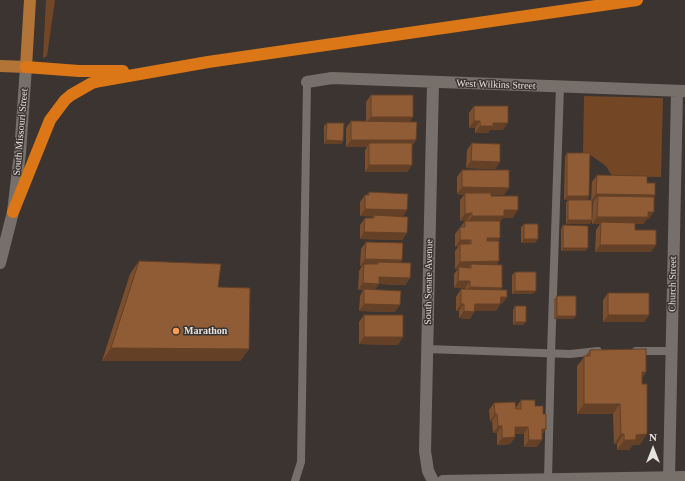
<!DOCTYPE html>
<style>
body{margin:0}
#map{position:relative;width:685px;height:481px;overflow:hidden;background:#3b3430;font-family:Georgia,serif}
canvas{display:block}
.north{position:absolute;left:633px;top:429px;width:40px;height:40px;-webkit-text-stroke:3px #3b3430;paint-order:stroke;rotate:0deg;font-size:11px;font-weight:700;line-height:16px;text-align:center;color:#e6e2df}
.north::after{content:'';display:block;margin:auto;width:14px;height:18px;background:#e6e2df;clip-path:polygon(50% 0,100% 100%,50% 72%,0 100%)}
</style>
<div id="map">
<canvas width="685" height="481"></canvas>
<div class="north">N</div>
</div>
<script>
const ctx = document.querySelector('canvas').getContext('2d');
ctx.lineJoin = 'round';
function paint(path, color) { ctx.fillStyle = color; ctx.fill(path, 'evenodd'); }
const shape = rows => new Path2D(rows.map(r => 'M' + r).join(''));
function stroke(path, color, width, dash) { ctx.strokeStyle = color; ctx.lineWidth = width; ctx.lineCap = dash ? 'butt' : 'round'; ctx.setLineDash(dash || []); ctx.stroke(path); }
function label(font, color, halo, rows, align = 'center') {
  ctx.font = font + ' Georgia,serif'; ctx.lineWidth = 3; ctx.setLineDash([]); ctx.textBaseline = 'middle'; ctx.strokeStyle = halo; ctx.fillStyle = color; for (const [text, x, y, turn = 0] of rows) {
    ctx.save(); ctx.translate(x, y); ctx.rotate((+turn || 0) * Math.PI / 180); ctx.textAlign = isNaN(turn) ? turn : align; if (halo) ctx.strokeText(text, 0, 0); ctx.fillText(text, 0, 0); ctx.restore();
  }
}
const green = shape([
 [46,0,55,0,47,56,43,58],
 [584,96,663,98,661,177,612,176,606,166,589,154,583,153]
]);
const lane = shape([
 [427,349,570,354,598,351],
 [636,351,671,351],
 [548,479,551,353,560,87],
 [295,481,301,462,307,82]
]);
const street = shape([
 [307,82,332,78,684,91],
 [669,478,677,91],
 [433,481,428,471,425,451,433,82]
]);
const secondary = shape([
 [0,263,13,212,20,153,26,67],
 [443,481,685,477]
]);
const primary = shape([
 [0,66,26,67,30,0]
]);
const highway = shape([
 [26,67,79,71,123,71],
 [13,212,50,120,65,100,71,95,92,83,100,81,208,62,637,0]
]);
const wall = shape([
 [371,95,413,117,409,122,416,140,412,146,412,165,407,172,365,172,365,150,367,147,346,147,346,128,351,121,366,121,366,102],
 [474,106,503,130,490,130,488,133,475,133,475,128,469,128,469,113],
 [327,123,343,141,341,144,324,144,324,126],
 [472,143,500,162,495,169,466,168,467,150],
 [567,153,589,196,587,200,591,200,592,182,597,175,647,183,655,195,654,197,649,219,647,219,643,224,635,224,635,230,651,252,595,252,596,230,600,224,592,224,592,220,590,224,566,224,566,203,568,200,564,200,565,157],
 [592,201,594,201,593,203,592,219],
 [462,170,504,195,491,195,491,196,513,218,503,218,500,221,498,241,497,265,502,288,500,290,507,297,502,304,500,304,496,311,474,311,470,319,459,318,459,311,456,311,456,297,461,289,465,290,465,288,454,288,454,274,458,269,455,269,455,251,458,247,455,247,455,234,465,221,467,220,460,221,460,200,464,195,457,194,457,177],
 [369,192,407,210,403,216,407,233,402,240,360,239,360,225,365,218,372,218,373,216,360,216,360,202,365,195,367,195],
 [524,224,535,243,521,243,521,227],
 [563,225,586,251,561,251,561,229],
 [366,242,402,260,401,262,410,278,405,285,379,284,375,289,395,312,359,311,360,296,363,290,358,290,359,271,362,266,360,266,361,249],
 [139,261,218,287,249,349,240,361,102,361,130,274],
 [515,272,533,294,512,294,512,275],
 [608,293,649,315,644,322,603,322,603,300],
 [557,296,573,319,554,319,554,299],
 [515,306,523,325,513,325,513,310],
 [364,315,398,345,359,344,359,322],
 [590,350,646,372,642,378,640,445,633,445,629,450,617,450,617,444,614,444,613,414,577,414,577,366],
 [521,400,535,406,543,414,546,429,542,434,537,447,524,447,524,434,515,434,515,437,510,444,497,445,497,433,493,433,492,421,490,421,489,410,494,403,516,409,516,407]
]);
const shadedWall = shape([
 [371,117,413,117,408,124,366,124],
 [474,121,480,121,475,128,469,128],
 [493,123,508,123,503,130,490,130,488,133,475,133,480,126],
 [326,140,343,141,341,144,324,144],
 [351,140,416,140,412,147,369,143,367,147,346,147],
 [471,161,500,162,495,169,466,168],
 [369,165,412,165,407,172,365,172],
 [462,187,509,188,504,195,465,195,465,193,464,195,457,194],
 [596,194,655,195,650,202,598,196,594,201,591,201],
 [567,196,589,196,587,200,564,200],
 [365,209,407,210,402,218,360,216],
 [504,210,518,210,513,218,503,218,499,223,467,223,472,216],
 [648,212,654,212,649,219,647,219,643,224,601,224,601,222,600,224,592,224,597,217],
 [472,213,467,220,460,221,465,214],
 [568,220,592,220,590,224,566,224],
 [364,232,407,233,402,240,360,239],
 [487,238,500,238,495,245,482,245],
 [524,239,538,239,535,243,521,243],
 [460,240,471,240,466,247,460,244,458,247,455,247],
 [600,245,656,245,651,252,595,252],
 [563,248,588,248,586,251,561,251],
 [365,259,402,260,398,267,378,264,378,262,375,266,364,264,362,266,360,266],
 [499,261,494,268,471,268,471,264,468,269,459,267,458,269,455,269,460,262],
 [379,277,410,278,405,285,379,284,374,291,364,289,363,290,358,290,363,283],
 [458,281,470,281,465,288,454,288],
 [470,287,502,288,497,295,465,294],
 [515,291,536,291,533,294,512,294],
 [501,297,507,297,502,304,500,304,496,311,470,311,475,304],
 [364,304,400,305,395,312,359,311],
 [461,304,464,304,459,311,456,311],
 [464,311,474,312,470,319,459,318],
 [608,315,649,315,644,322,603,322],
 [557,316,576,316,573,319,554,319],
 [515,322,526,322,523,325,513,325],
 [364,337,403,337,398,345,359,344],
 [111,348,249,349,240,361,102,361],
 [642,372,646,372,638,383],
 [584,404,620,404,613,414,577,414],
 [495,414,497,414,492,421,490,421],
 [498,426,502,426,497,433,493,433],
 [515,427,528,427,524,434,510,434],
 [542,429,546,429,541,436],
 [621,434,624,434,617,444,614,444],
 [647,434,640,445,633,445,629,450,617,450,624,440,636,435],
 [515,437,510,444,497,445,502,438],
 [529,440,542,440,537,447,524,447]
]);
const building = shape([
 [371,95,413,95,413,117,371,117,371,95],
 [474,106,508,106,508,123,493,123,493,126,480,126,480,121,474,121,474,106],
 [351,121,417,122,416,140,351,140,351,121],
 [327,123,344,123,343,141,326,140,327,123],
 [369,143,412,143,412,165,369,165,369,143],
 [472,143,500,144,500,162,471,161,472,143],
 [567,153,590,153,589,196,567,196,567,153],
 [462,170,509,170,509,188,462,187,462,170],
 [597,175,647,176,647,183,655,183,655,195,596,194,597,175],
 [369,192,408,194,407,210,365,209,365,195,369,195,369,192],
 [465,193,491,193,491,196,518,196,518,210,504,210,504,216,472,216,472,213,465,214,465,193],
 [598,196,654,197,654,212,648,212,648,217,597,217,598,196],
 [568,200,592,200,592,220,568,220,568,200],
 [374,215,408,217,407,233,364,232,365,218,374,218,374,215],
 [465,221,500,221,500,238,487,238,487,241,499,241,499,261,460,262,460,244,471,244,471,240,460,240,460,227,465,227,465,221],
 [601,222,635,223,635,230,656,230,656,245,600,245,601,222],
 [524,224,538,224,538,239,524,239,524,224],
 [563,225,588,226,588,248,563,248,563,225],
 [366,242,403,243,402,260,365,259,366,242],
 [139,261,221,264,218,287,250,288,249,349,111,348,139,261],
 [378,262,411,263,410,278,379,277,379,284,363,283,364,264,378,264,378,262],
 [471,264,502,265,502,288,470,287,470,281,458,281,459,267,471,268,471,264],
 [515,272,536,272,536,291,515,291,515,272],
 [364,289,401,291,400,305,364,304,364,289],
 [461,289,507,290,507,297,501,297,500,304,475,304,474,312,464,311,464,304,461,304,461,289],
 [608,293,649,293,649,315,608,315,608,293],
 [557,296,576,296,576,316,557,316,557,296],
 [515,306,526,306,526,322,515,322,515,306],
 [364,315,403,315,403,337,364,337,364,315],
 [646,349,646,372,642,372,642,384,647,384,647,434,636,435,636,440,624,440,624,434,621,434,620,404,584,404,584,356,590,356,590,350,646,349],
 [521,400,535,400,535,406,543,406,543,414,546,414,546,429,542,429,542,440,529,440,528,427,515,427,515,437,502,438,502,426,498,426,497,414,495,414,494,403,515,402,516,409,521,409,521,400]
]);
const markers = [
 [176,331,4,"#fc9d53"]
];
const streetNames = [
 ["West Wilkins Street",496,85,2],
 ["South Missouri Street",21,132,-85],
 ["South Senate Avenue",429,282,-89],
 ["Church Street",673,284,-89]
];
const poiNames = [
 ["Marathon",184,331]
];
paint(green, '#734726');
stroke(lane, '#77706a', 8);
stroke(street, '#77706a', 12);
stroke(secondary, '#77706a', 12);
stroke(primary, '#b37438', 12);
stroke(highway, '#db7717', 12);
paint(wall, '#7b4f2e');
paint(shadedWall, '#644026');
paint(building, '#8f5c36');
stroke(building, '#644026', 1);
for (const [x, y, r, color] of markers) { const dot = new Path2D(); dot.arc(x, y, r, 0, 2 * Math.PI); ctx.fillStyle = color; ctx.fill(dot); stroke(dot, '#3b3430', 1.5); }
label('10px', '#e6e2df', '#3b3430', streetNames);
label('bold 10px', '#e6e2df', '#3b3430', poiNames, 'left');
</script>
